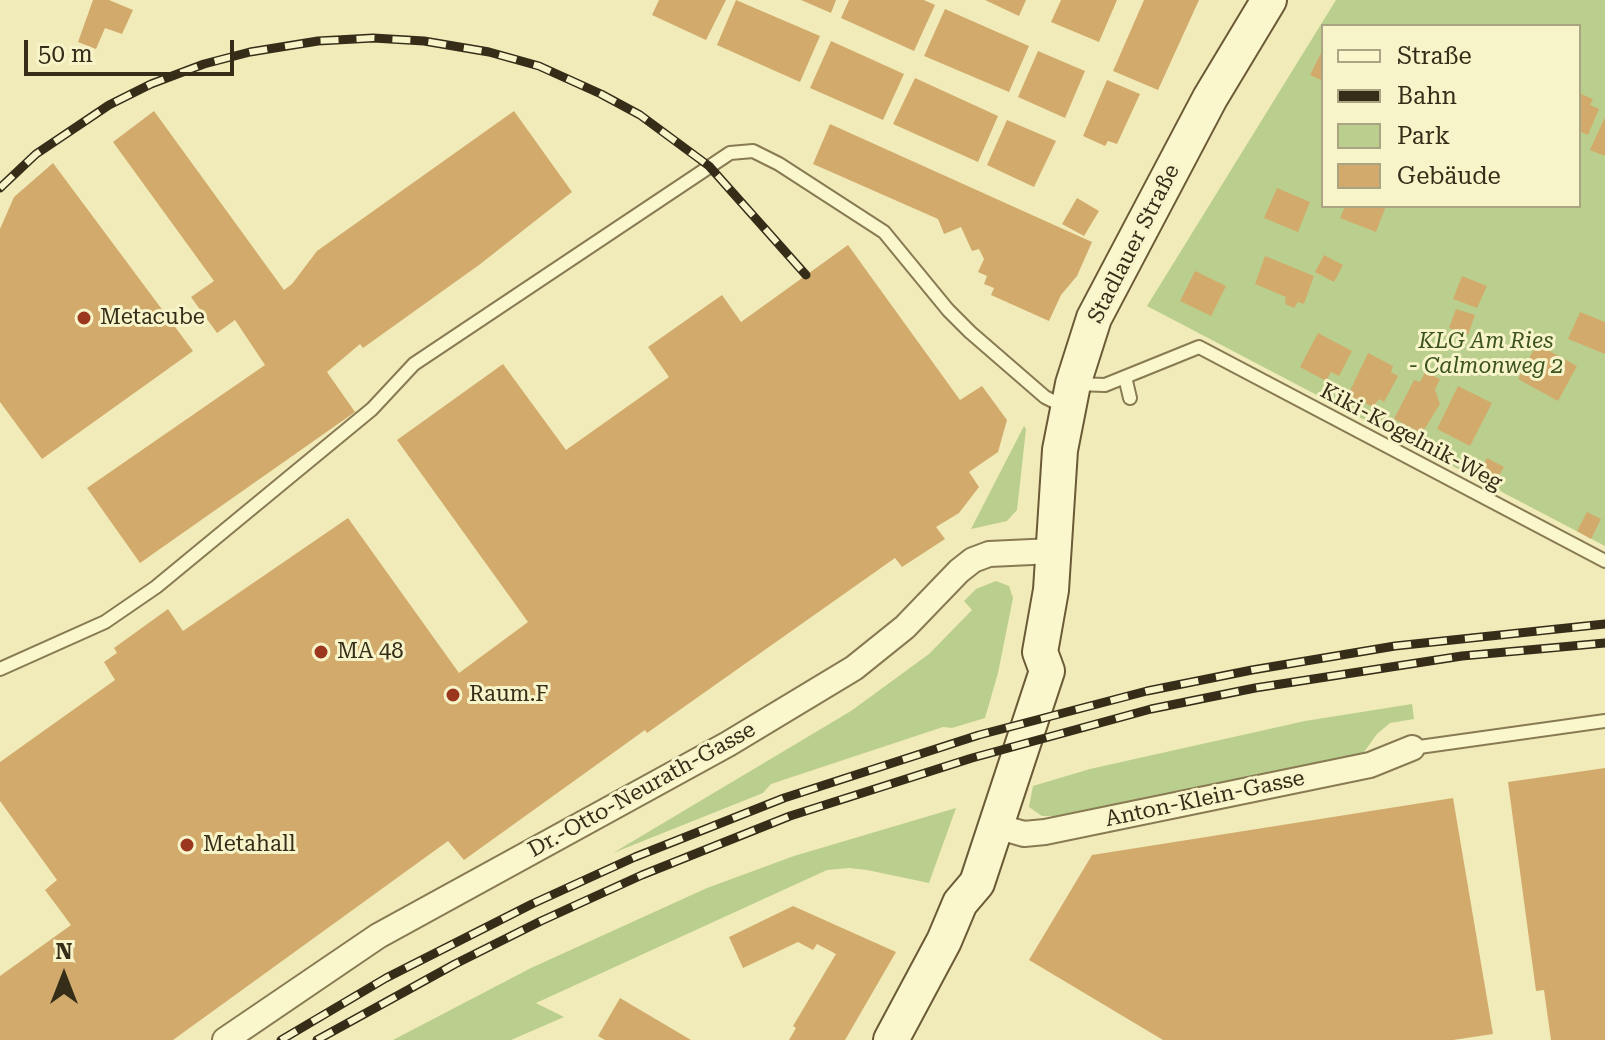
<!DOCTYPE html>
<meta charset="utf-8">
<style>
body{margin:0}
#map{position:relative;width:1605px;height:1040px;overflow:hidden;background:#f1ebb9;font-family:"Roboto Serif",serif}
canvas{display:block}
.legend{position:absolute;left:1321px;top:24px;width:260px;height:184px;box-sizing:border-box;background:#f8f4c9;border:2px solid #aaa483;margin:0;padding:10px 14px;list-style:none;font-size:24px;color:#362d19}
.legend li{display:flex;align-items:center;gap:16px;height:40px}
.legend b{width:40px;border:2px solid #aaa483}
.north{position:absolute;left:24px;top:936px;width:80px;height:80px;-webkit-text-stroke:6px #f8f4c9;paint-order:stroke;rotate:0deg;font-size:22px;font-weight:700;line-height:32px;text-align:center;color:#362d19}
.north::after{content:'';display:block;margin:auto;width:28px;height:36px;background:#362d19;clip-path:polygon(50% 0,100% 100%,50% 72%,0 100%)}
.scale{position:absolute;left:24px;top:40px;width:210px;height:36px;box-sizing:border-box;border:4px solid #362d19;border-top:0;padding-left:10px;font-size:24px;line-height:28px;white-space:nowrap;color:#362d19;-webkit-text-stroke:6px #f8f4c9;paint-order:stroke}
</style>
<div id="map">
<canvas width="1605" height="1040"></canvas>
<ul class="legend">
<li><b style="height:10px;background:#fbf7cd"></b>Straße</li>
<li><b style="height:10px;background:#362d19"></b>Bahn</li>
<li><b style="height:22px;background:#bacf8d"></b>Park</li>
<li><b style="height:22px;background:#d2ab6c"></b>Gebäude</li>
</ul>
<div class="north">N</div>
<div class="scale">50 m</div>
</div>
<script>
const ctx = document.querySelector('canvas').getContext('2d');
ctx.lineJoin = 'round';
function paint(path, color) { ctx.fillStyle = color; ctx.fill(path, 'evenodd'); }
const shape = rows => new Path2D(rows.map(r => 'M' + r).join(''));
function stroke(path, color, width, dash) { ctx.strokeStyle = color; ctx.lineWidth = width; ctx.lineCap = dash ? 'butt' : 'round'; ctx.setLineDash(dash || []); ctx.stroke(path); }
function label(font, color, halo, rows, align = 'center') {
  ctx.font = font + ' "Roboto Serif",serif'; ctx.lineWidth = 6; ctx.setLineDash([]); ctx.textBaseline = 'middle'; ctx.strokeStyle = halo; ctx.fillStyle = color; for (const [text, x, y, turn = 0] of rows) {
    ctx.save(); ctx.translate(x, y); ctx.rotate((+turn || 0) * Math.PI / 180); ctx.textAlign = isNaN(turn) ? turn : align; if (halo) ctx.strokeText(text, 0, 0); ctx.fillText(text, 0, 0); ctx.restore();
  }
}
const green = shape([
 [1336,0,1605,0,1605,546,1147,306],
 [1323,26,1579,26,1579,206,1323,206],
 [1024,426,1026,429,1017,510,1007,521,971,529],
 [996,581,1009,586,1013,598,998,673,985,718,952,728,943,727,771,784,763,793,613,853,851,711,929,654,972,610,964,601,976,589],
 [1412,704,1414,719,1390,723,1377,734,1364,752,1356,756,1056,816,1042,816,1029,807,1033,786,1090,769,1305,721],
 [956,808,929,883,867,870,849,868,827,870,536,1003,564,1017,511,1040,393,1040,531,968,707,888,794,856]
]);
const building = shape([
 [93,0,109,0,133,10,122,34,105,28,96,49,78,42],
 [659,0,726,0,706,40,652,15],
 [736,0,820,36,800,82,717,45],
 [801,0,836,0,831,13],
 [849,0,924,0,935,5,914,51,841,18],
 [985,0,1026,0,1019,16],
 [1061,0,1117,0,1099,42,1051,22],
 [1144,0,1199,0,1158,90,1113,71],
 [945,9,1029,46,1009,92,924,56],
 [831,41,904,74,883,120,810,88],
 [1323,49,1323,81,1310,75],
 [1038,51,1085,71,1065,118,1018,97],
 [915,78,998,116,978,162,893,124],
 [1107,80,1140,94,1117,144,1108,141,1105,146,1083,136],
 [1579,93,1593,99,1590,105,1599,109,1588,135,1579,131],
 [154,111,284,290,292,284,317,251,514,111,572,192,479,265,363,348,360,344,327,372,355,412,140,563,87,488,265,365,235,320,217,333,191,297,214,281,113,142],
 [1605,117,1605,156,1590,150],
 [1007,120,1056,141,1034,187,987,165],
 [830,124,1092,242,1077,276,1061,295,1049,321,991,295,994,288,984,284,987,276,978,272,984,259,979,249,972,251,961,227,944,234,938,219,813,164],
 [53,163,193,351,42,459,0,402,0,229,14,197],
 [1277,188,1310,202,1298,232,1264,218],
 [1077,198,1099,211,1084,236,1062,224],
 [1345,206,1386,206,1376,232,1340,218],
 [848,245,960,400,982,386,1007,420,998,452,969,472,979,487,959,513,936,527,945,539,902,567,895,558,647,733,645,730,464,860,448,841,173,1040,0,1040,0,976,71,925,45,890,57,880,0,801,0,762,115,680,104,662,117,653,114,648,168,609,183,631,348,518,459,673,528,622,397,440,503,364,566,450,669,377,648,347,722,295,741,322],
 [1324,255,1343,265,1334,282,1315,272],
 [1265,256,1314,276,1304,304,1298,302,1294,308,1285,304,1286,297,1255,284],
 [1195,271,1226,286,1211,316,1180,301],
 [1462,276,1487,286,1477,308,1453,299],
 [1456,309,1475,315,1468,335,1449,328],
 [1580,312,1605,322,1605,354,1568,339],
 [1318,333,1352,351,1339,376,1331,372,1326,381,1300,367],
 [1537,344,1577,366,1558,401,1518,379],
 [1368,353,1393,366,1391,372,1398,376,1384,402,1379,399,1373,407,1348,395],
 [1425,372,1440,379,1435,390,1440,404,1422,433,1394,419,1414,380,1420,382],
 [1458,386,1492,403,1470,446,1437,429],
 [1487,458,1504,467,1495,482,1478,473],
 [1587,512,1601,519,1591,539,1577,531],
 [1605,768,1605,1040,1551,1040,1544,990,1536,991,1508,782],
 [1453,798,1493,1034,1453,1040,1163,1040,1029,960,1092,855],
 [793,906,896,952,845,1040,789,1040,796,1028,793,1026,836,954,817,944,813,950,798,942,743,968,729,937],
 [620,998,691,1040,605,1040,598,1036]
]);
const service = shape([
 [1125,377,1130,398],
 [1076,384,1105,385,1199,347,1605,561],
 [0,669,105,622,156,587,372,409,414,364,730,153,753,151,779,164,884,232,948,310,970,332,1045,397,1065,407],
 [1412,748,1605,721]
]);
const minor = shape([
 [996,826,1024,834,1045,832,1370,765,1412,748],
 [225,1040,378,936,728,744,854,668,905,627,959,571,973,560,989,554,1053,551]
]);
const secondary = shape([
 [891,1040,944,941,960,903,977,883,1047,671,1040,652,1051,590,1060,450,1073,384,1094,318,1210,98,1269,0]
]);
const rail = shape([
 [0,188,36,154,109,105,151,84,204,64,250,52,318,41,373,38,424,41,489,52,539,66,601,94,640,115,709,166,806,275],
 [281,1040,386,978,532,904,635,857,784,798,979,735,1147,691,1252,670,1395,646,1605,624],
 [317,1040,455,964,541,921,642,875,790,816,972,758,1151,709,1255,688,1462,656,1605,643]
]);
const markers = [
 [84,318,8,"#9c371f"],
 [321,652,8,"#9c371f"],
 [453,695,8,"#9c371f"],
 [187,845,8,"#9c371f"]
];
const streetNames = [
 ["Stadlauer Straße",1134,244,-63],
 ["Kiki-Kogelnik-Weg",1411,437,28],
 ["Dr.-Otto-Neurath-Gasse",642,790,-29],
 ["Anton-Klein-Gasse",1205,799,-12]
];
const poiNames = [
 ["Metacube",100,318],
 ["MA 48",337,652],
 ["Raum.F",469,695],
 ["Metahall",203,845]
];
const parkNames = [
 ["KLG Am Ries",1486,342],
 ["- Calmonweg 2",1486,367]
];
paint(green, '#bacf8d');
paint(building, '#d2ab6c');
stroke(service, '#887a53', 16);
stroke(minor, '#887a53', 28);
stroke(secondary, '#6a5a36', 38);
stroke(service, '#fbf7cd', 12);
stroke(minor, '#fbf7cd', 24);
stroke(secondary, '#fbf7cd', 34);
stroke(rail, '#362d19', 9);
stroke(rail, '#f8f4c9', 6, [18]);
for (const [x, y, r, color] of markers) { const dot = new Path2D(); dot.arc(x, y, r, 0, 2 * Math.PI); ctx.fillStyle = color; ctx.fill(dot); stroke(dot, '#f8f4c9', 3); }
label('22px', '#362d19', '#f8f4c9', streetNames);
label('22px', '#362d19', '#f8f4c9', poiNames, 'left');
label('italic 22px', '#3c541e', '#f8f4c9', parkNames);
</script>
